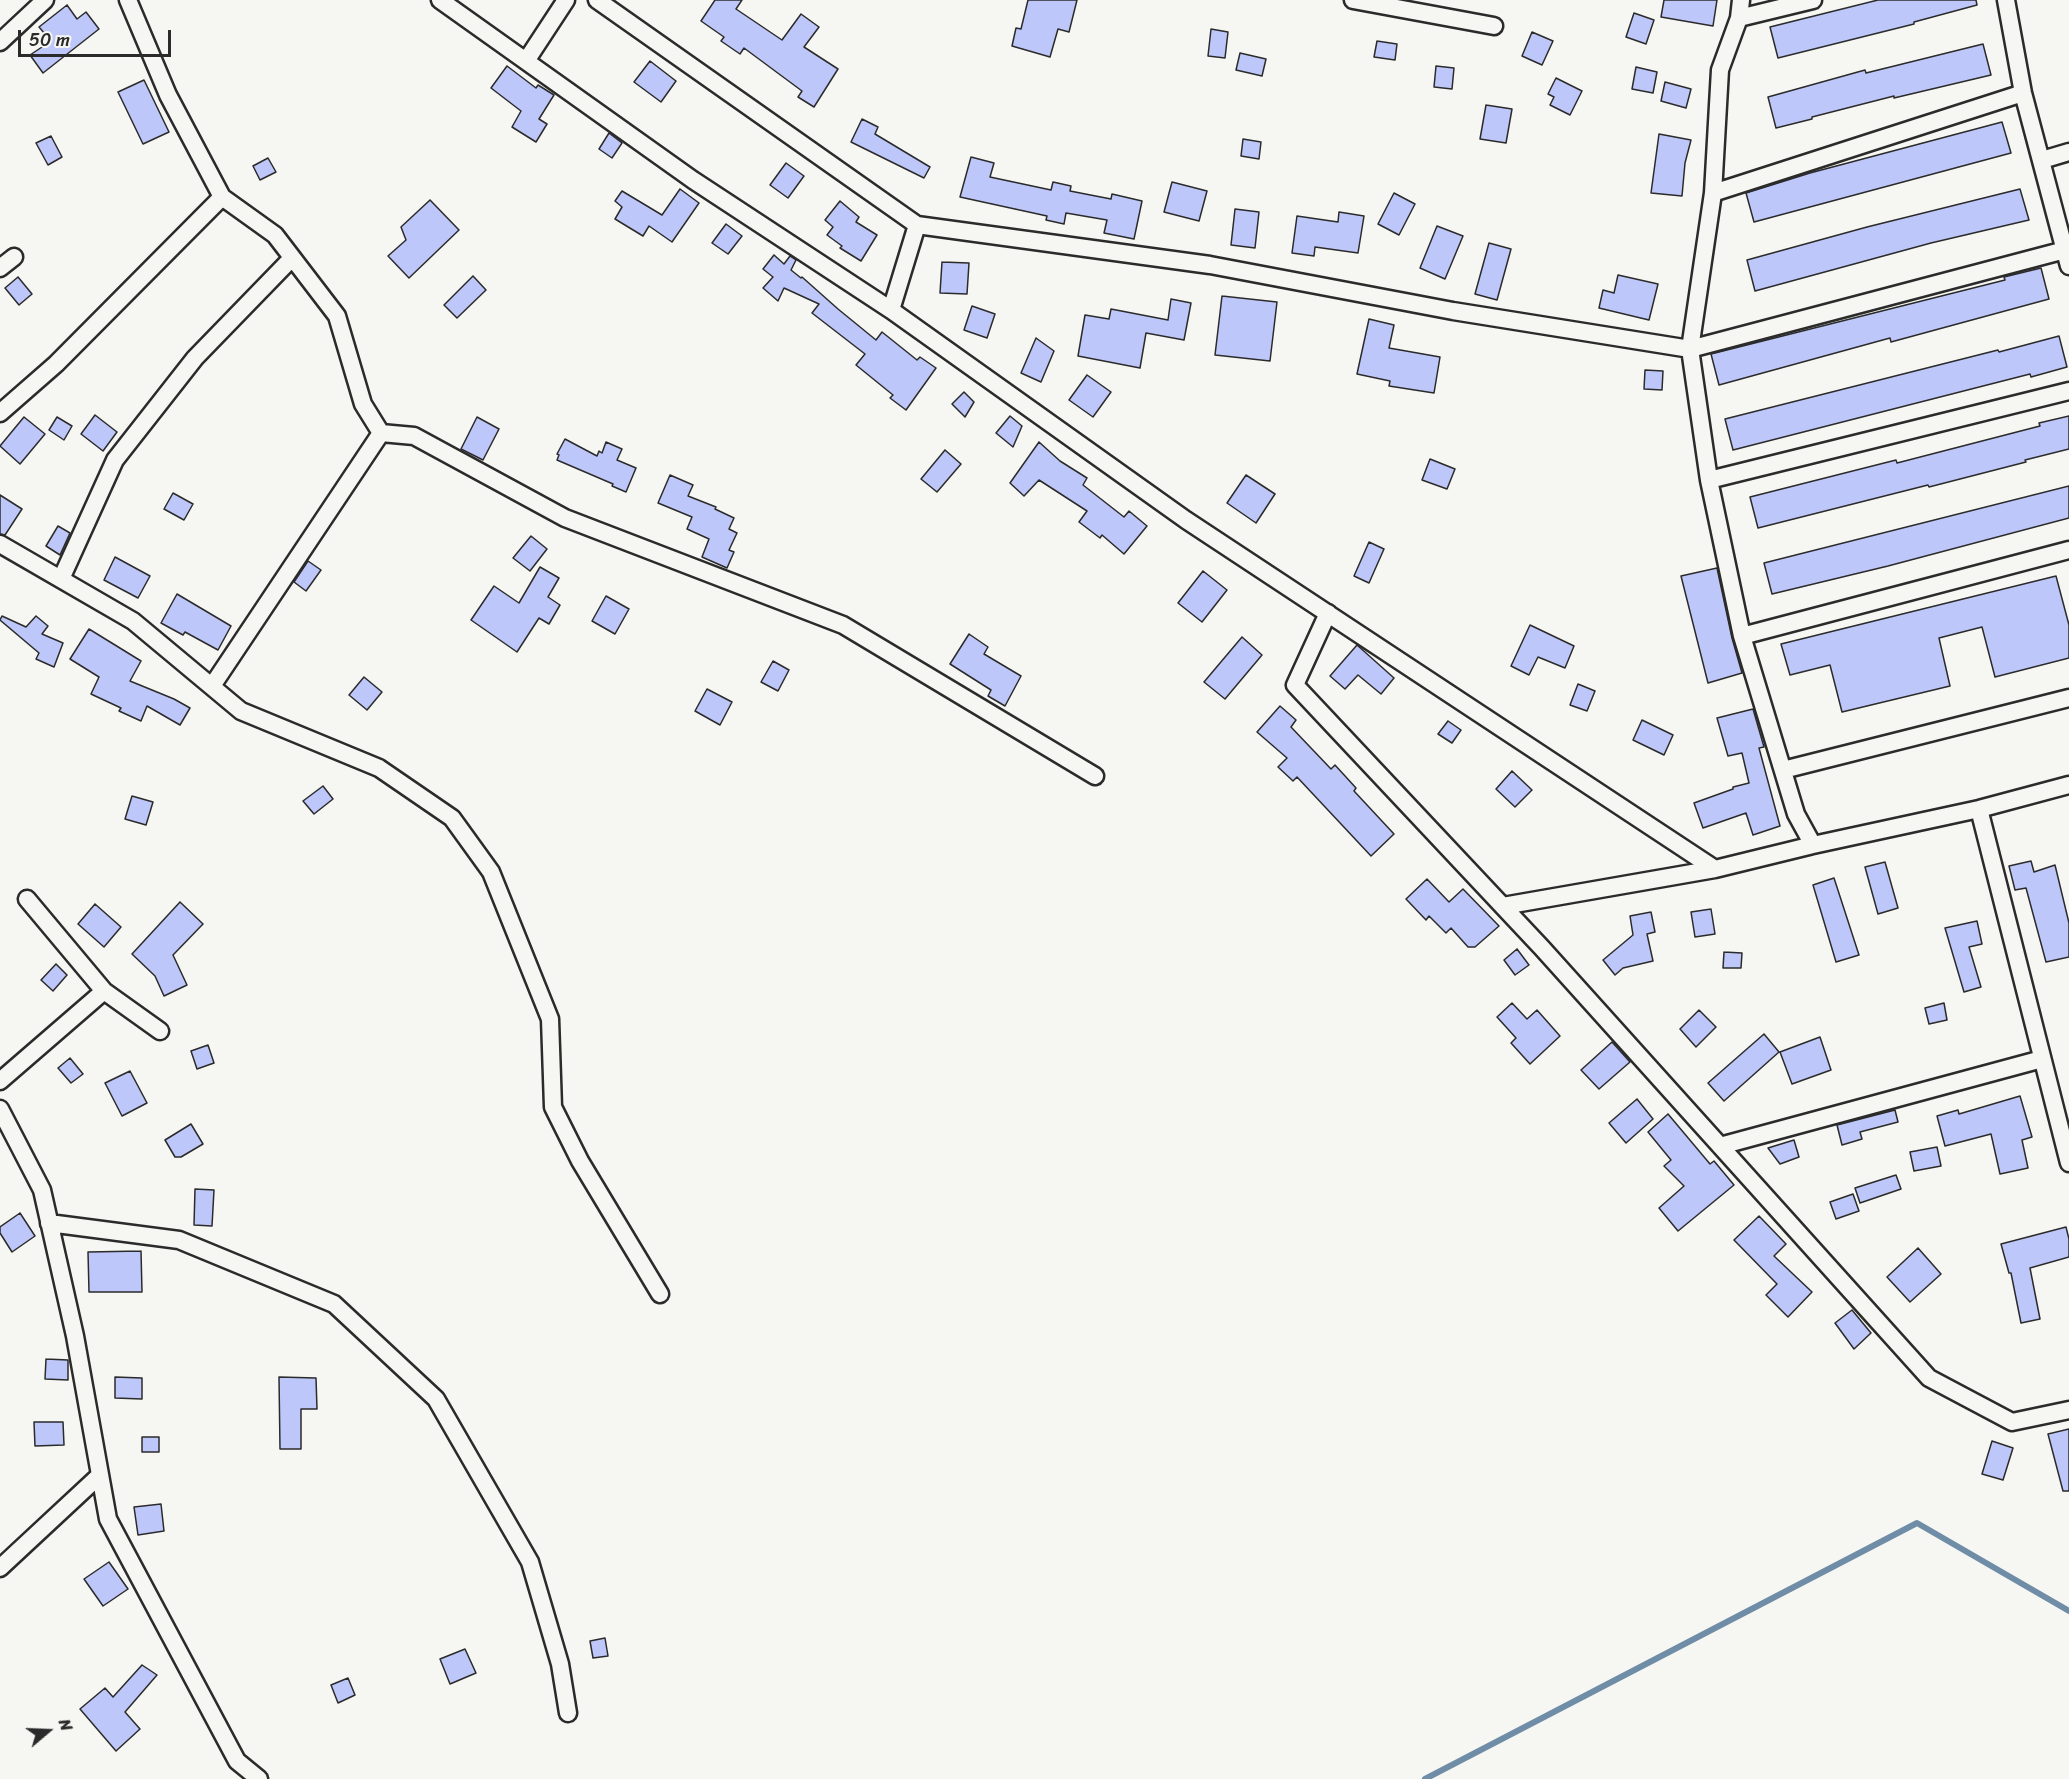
<!DOCTYPE html>
<style>
body{margin:0}
#map{position:relative;width:2069px;height:1779px;overflow:hidden;background:#f6f6f2;font-family:Sriracha,sans-serif}
canvas{display:block}
.north{position:absolute;left:18px;top:1701px;width:60px;height:60px;-webkit-text-stroke:4px #f6f6f2;paint-order:stroke;rotate:71deg;font-size:16px;font-weight:700;line-height:24px;text-align:center;color:#2b2b2b}
.north::after{content:'';display:block;margin:auto;width:21px;height:27px;background:#2b2b2b;clip-path:polygon(50% 0,100% 100%,50% 72%,0 100%)}
.scale{position:absolute;left:18px;top:30px;width:153px;height:27px;box-sizing:border-box;border:3px solid #2b2b2b;border-top:0;padding-left:8px;font-size:18px;line-height:21px;white-space:nowrap;color:#2b2b2b;-webkit-text-stroke:4px #f6f6f2;paint-order:stroke}
</style>
<div id="map">
<canvas width="2069" height="1779"></canvas>
<div class="north">N</div>
<div class="scale">50 m</div>
</div>
<script>
const ctx = document.querySelector('canvas').getContext('2d');
ctx.lineJoin = 'round';
const shape = rows => new Path2D(rows.map(r => 'M' + r).join(''));
function stroke(path, color, width, dash) { ctx.strokeStyle = color; ctx.lineWidth = width; ctx.lineCap = dash ? 'butt' : 'round'; ctx.setLineDash(dash || []); ctx.stroke(path); }
function paint(path, color) { ctx.fillStyle = color; ctx.fill(path, 'evenodd'); }
const stream = shape([
 [1425,1779,1917,1523,2069,1611]
]);
const building = shape([
 [715,0,742,0,736,9,782,40,801,14,819,27,804,47,838,69,814,107,798,97,802,91,744,48,740,54,721,41,724,37,701,21,715,0],
 [1028,0,1077,0,1069,32,1058,29,1050,57,1012,46,1016,28,1021,29,1028,0],
 [1664,0,1717,0,1713,26,1661,17,1664,0],
 [1878,0,1976,0,1977,5,1914,22,1914,24,1778,58,1770,27,1878,0],
 [67,5,77,19,86,12,99,29,43,73,30,55,51,41,39,27,67,5],
 [1634,13,1654,20,1646,44,1626,37,1634,13],
 [1211,29,1228,32,1225,58,1208,56,1211,29],
 [1532,32,1553,41,1542,65,1522,56,1532,32],
 [1377,41,1397,44,1395,60,1374,57,1377,41],
 [1983,44,1991,75,1894,98,1894,96,1812,117,1812,119,1776,128,1768,97,1865,70,1866,73,1983,44],
 [1240,53,1266,59,1262,76,1236,70,1240,53],
 [650,61,676,81,661,102,634,82,650,61],
 [507,66,536,88,538,85,554,95,539,119,547,124,536,142,512,127,521,111,491,88,507,66],
 [1436,66,1454,68,1452,89,1434,87,1436,66],
 [1636,67,1657,72,1653,93,1632,89,1636,67],
 [1556,78,1582,91,1570,115,1550,105,1554,97,1548,94,1556,78],
 [144,80,169,132,143,144,118,92,144,80],
 [1665,82,1691,89,1686,108,1661,101,1665,82],
 [1486,105,1512,109,1506,143,1480,139,1486,105],
 [862,119,878,127,875,134,930,167,924,178,851,142,862,119],
 [2002,122,2011,153,1754,222,1746,193,1810,173,2002,122],
 [609,133,622,143,612,158,599,149,609,133],
 [1659,134,1691,140,1685,163,1682,196,1651,193,1659,134],
 [51,136,62,157,48,165,36,143,51,136],
 [1243,139,1261,142,1259,159,1241,156,1243,139],
 [971,157,994,163,990,177,1051,190,1053,182,1071,186,1070,191,1111,199,1112,194,1142,201,1134,239,1104,233,1107,220,1066,213,1064,224,1046,220,1047,216,960,197,971,157],
 [268,158,276,172,260,180,253,166,268,158],
 [786,163,804,176,788,198,770,185,786,163],
 [1172,182,1207,191,1199,221,1164,212,1172,182],
 [680,189,699,203,672,242,649,226,643,236,615,219,622,207,615,201,622,191,662,215,680,189],
 [2020,189,2029,220,1931,243,1755,291,1747,260,1867,227,2020,189],
 [1394,193,1415,204,1399,235,1378,224,1394,193],
 [430,200,459,230,409,278,388,256,406,240,401,227,430,200],
 [840,201,859,217,856,222,877,235,861,261,840,248,842,246,827,235,833,227,825,220,840,201],
 [1235,209,1259,212,1255,248,1231,245,1235,209],
 [1339,212,1364,216,1358,253,1315,247,1314,256,1292,253,1297,216,1338,222,1339,212],
 [726,224,742,236,728,254,712,243,726,224],
 [1437,226,1463,236,1445,279,1420,268,1437,226],
 [1489,243,1511,249,1497,300,1475,294,1489,243],
 [774,255,784,264,790,256,796,260,791,270,801,278,802,277,838,309,876,340,882,332,917,360,920,357,936,368,906,410,890,398,893,395,856,365,865,354,812,313,819,304,784,288,778,301,763,288,773,277,763,269,774,255],
 [942,262,969,263,967,294,940,293,942,262],
 [2041,268,2049,299,1891,342,1890,338,1719,385,1711,354,2005,280,2004,277,2041,268],
 [1618,275,1658,284,1649,320,1599,308,1603,290,1614,293,1618,275],
 [473,276,486,290,457,318,444,305,473,276],
 [18,277,32,294,19,305,5,288,18,277],
 [1222,296,1277,302,1270,361,1215,355,1222,296],
 [1171,299,1191,303,1184,340,1146,333,1140,368,1078,356,1085,315,1109,319,1111,309,1168,320,1171,299],
 [972,306,995,314,987,338,964,330,972,306],
 [1369,319,1394,325,1389,348,1440,357,1434,393,1389,386,1390,381,1357,374,1369,319],
 [2059,336,2067,367,2031,377,2030,374,1733,450,1725,419,1998,350,1999,352,2059,336],
 [1036,338,1054,351,1041,382,1021,373,1036,338],
 [1645,370,1663,371,1662,390,1644,389,1645,370],
 [1087,375,1111,392,1093,417,1069,400,1087,375],
 [964,392,974,402,965,417,952,404,964,392],
 [95,415,117,432,103,451,81,434,95,415],
 [1010,416,1022,426,1013,447,996,433,1010,416],
 [2069,416,2069,449,2025,460,2026,462,1929,487,1928,485,1758,528,1750,497,1896,460,1897,463,2040,426,2039,423,2069,416],
 [24,417,45,434,20,464,0,446,24,417],
 [57,417,72,426,64,440,49,430,57,417],
 [477,417,499,429,483,460,461,449,477,417],
 [565,439,597,456,599,451,602,453,606,442,622,449,617,460,636,468,626,492,612,486,613,484,557,460,559,455,557,454,565,439],
 [1039,442,1060,461,1087,478,1083,485,1124,517,1129,511,1147,526,1124,554,1102,535,1100,538,1079,522,1087,511,1039,480,1024,496,1010,483,1039,442],
 [945,450,961,464,937,492,921,479,945,450],
 [1430,459,1455,469,1447,489,1422,480,1430,459],
 [670,475,693,485,688,496,716,507,715,509,734,518,729,529,737,533,729,550,734,552,727,568,702,557,709,539,687,529,692,517,658,503,670,475],
 [1246,475,1275,494,1256,523,1227,503,1246,475],
 [2069,486,2069,518,1888,566,1772,594,1764,563,2069,486],
 [173,493,193,504,184,520,164,509,173,493],
 [0,495,22,509,5,535,0,534,0,495],
 [58,526,70,533,60,555,46,546,58,526],
 [531,536,547,549,530,571,513,558,531,536],
 [1369,542,1384,549,1369,583,1354,576,1369,542],
 [115,557,150,576,138,598,104,580,115,557],
 [308,561,321,570,306,591,294,582,308,561],
 [540,567,559,578,548,597,560,605,549,624,539,618,517,652,471,620,494,586,519,603,540,567],
 [1717,568,1732,638,1742,673,1708,683,1681,576,1717,568],
 [1203,571,1227,590,1202,622,1178,603,1203,571],
 [2056,576,2069,625,2069,658,1995,677,1982,627,1939,638,1950,686,1842,712,1830,665,1790,675,1781,644,2056,576],
 [177,594,231,626,218,650,185,632,183,635,161,623,177,594],
 [606,596,629,609,615,634,592,621,606,596],
 [2,616,26,627,36,616,48,626,42,634,63,643,54,667,36,659,39,653,0,620,2,616],
 [1530,625,1574,646,1565,668,1538,657,1529,675,1511,666,1530,625],
 [89,629,141,661,130,681,174,699,190,708,180,725,147,706,141,721,119,711,121,708,91,694,99,677,70,659,89,629],
 [969,634,988,647,984,654,1021,676,1005,706,988,696,991,690,950,664,969,634],
 [1242,637,1262,655,1225,699,1204,682,1242,637],
 [1357,645,1394,678,1381,694,1358,675,1345,689,1330,676,1357,645],
 [773,661,789,670,778,691,761,682,773,661],
 [364,677,382,692,367,710,349,695,364,677],
 [1578,684,1595,691,1587,711,1570,705,1578,684],
 [707,689,732,702,720,725,695,711,707,689],
 [1280,706,1296,720,1291,727,1331,769,1335,765,1356,788,1354,791,1394,834,1371,856,1297,777,1293,781,1278,767,1287,758,1257,732,1280,706],
 [1753,709,1764,747,1759,748,1780,826,1753,835,1746,813,1703,828,1694,803,1733,789,1733,787,1749,783,1742,753,1728,756,1717,718,1753,709],
 [1642,720,1673,735,1664,755,1633,740,1642,720],
 [1448,721,1461,730,1452,743,1438,734,1448,721],
 [1512,771,1532,790,1515,807,1496,789,1512,771],
 [323,786,333,799,314,814,303,801,323,786],
 [132,796,153,802,146,825,125,819,132,796],
 [2031,861,2034,872,2055,865,2069,923,2069,957,2046,962,2026,888,2015,890,2009,866,2031,861],
 [1885,862,1898,908,1878,914,1865,867,1885,862],
 [1834,878,1859,955,1836,962,1813,885,1834,878],
 [1427,879,1449,902,1463,889,1499,926,1475,947,1468,947,1451,928,1446,933,1429,916,1426,920,1406,899,1427,879],
 [180,902,203,924,173,955,187,985,164,996,155,976,132,954,180,902],
 [95,904,121,927,104,947,78,924,95,904],
 [1711,909,1715,934,1695,937,1691,912,1711,909],
 [1651,912,1655,932,1647,934,1653,961,1623,968,1615,975,1603,960,1633,935,1630,916,1651,912],
 [1977,921,1982,944,1969,947,1981,987,1964,992,1945,928,1977,921],
 [1517,949,1529,965,1515,975,1504,960,1517,949],
 [1724,952,1742,953,1741,968,1723,968,1724,952],
 [56,964,67,975,53,991,41,980,56,964],
 [1512,1003,1527,1019,1537,1010,1560,1036,1530,1064,1511,1043,1516,1038,1497,1017,1512,1003],
 [1944,1003,1947,1020,1929,1024,1925,1008,1944,1003],
 [1699,1010,1716,1027,1696,1047,1680,1029,1699,1010],
 [1764,1034,1779,1052,1724,1101,1708,1083,1764,1034],
 [1820,1037,1831,1070,1792,1084,1780,1052,1820,1037],
 [1612,1042,1630,1062,1599,1089,1581,1070,1612,1042],
 [208,1045,214,1063,197,1069,191,1051,208,1045],
 [70,1058,83,1074,71,1083,58,1068,70,1058],
 [130,1071,147,1103,122,1116,105,1083,130,1071],
 [2020,1096,2032,1137,2022,1140,2028,1168,2000,1174,1991,1134,1945,1146,1937,1116,1958,1110,1959,1114,2020,1096],
 [1637,1099,1653,1119,1626,1143,1609,1123,1637,1099],
 [1895,1110,1898,1122,1860,1132,1862,1139,1842,1145,1837,1125,1895,1110],
 [1668,1114,1710,1164,1714,1161,1734,1185,1678,1231,1659,1208,1684,1186,1664,1166,1671,1160,1648,1132,1668,1114],
 [191,1124,203,1144,181,1157,175,1157,165,1140,191,1124],
 [1794,1140,1799,1157,1780,1164,1768,1148,1794,1140],
 [1937,1147,1941,1166,1914,1171,1910,1152,1937,1147],
 [1896,1175,1901,1189,1860,1203,1855,1188,1896,1175],
 [195,1189,214,1190,212,1226,194,1225,195,1189],
 [1853,1194,1859,1211,1836,1219,1830,1202,1853,1194],
 [20,1213,35,1236,12,1252,0,1233,0,1227,20,1213],
 [1759,1216,1786,1244,1774,1256,1812,1292,1788,1317,1766,1295,1777,1284,1734,1240,1759,1216],
 [2066,1227,2069,1239,2069,1257,2030,1268,2040,1319,2021,1323,2011,1273,2009,1273,2001,1244,2066,1227],
 [1918,1248,1941,1274,1910,1302,1887,1277,1918,1248],
 [141,1251,142,1292,89,1292,88,1252,141,1251],
 [1852,1310,1871,1333,1854,1349,1835,1323,1852,1310],
 [46,1359,68,1360,68,1380,45,1379,46,1359],
 [115,1377,142,1378,142,1399,115,1398,115,1377],
 [279,1377,316,1378,317,1409,301,1409,301,1449,280,1449,279,1377],
 [34,1422,63,1422,64,1445,35,1446,34,1422],
 [2069,1429,2069,1491,2063,1491,2048,1434,2069,1429],
 [142,1437,159,1437,159,1452,142,1452,142,1437],
 [1992,1441,2013,1448,2003,1480,1982,1474,1992,1441],
 [161,1504,164,1531,138,1535,134,1507,161,1504],
 [109,1562,128,1589,103,1606,84,1579,109,1562],
 [605,1638,608,1656,593,1658,590,1641,605,1638],
 [465,1649,476,1673,450,1684,440,1659,465,1649],
 [142,1665,157,1675,125,1712,140,1729,116,1751,80,1709,105,1688,113,1697,142,1665],
 [348,1678,355,1695,338,1703,331,1685,348,1678]
]);
const street = shape([
 [128,0,168,95,222,197,275,235,337,316,363,404,381,433,414,436,565,518,843,625,1095,776],
 [440,0,693,180,891,310,1186,520,1715,869],
 [597,0,917,225,1210,265,1453,311,1690,349,2065,250],
 [1353,0,1494,26],
 [1741,0,1739,18,1720,70,1713,193,1690,349,1709,480,1742,636,1796,814,1813,845],
 [2006,0,2023,93,2069,266],
 [1739,18,1813,0],
 [0,42,45,0],
 [526,61,566,0],
 [2042,160,2069,152],
 [1713,193,2023,93],
 [0,268,14,257],
 [891,310,917,225],
 [0,413,56,364,222,197],
 [1709,480,2069,391],
 [0,544,133,621,241,711,379,768,452,818,491,872,550,1019,553,1107,580,1161,660,1294],
 [61,579,115,460,195,358,292,258],
 [1328,613,1295,685,1542,948,1929,1378,2012,1422,2069,1410],
 [1742,636,2069,550],
 [212,686,381,433],
 [1783,770,2069,698],
 [1979,809,2069,1163],
 [27,899,104,991],
 [1503,906,1715,869,1813,845,1979,809,2069,785],
 [0,1081,104,991,160,1031],
 [0,1109,42,1190,75,1336,108,1519,237,1761,259,1779],
 [1720,1146,2042,1059],
 [49,1223,179,1240,334,1304,436,1399,530,1562,560,1664,568,1713],
 [0,1568,100,1475]
]);
stroke(stream, '#6f8da7', 6);
paint(building, '#bec7f9');
stroke(building, '#2b2b2b', 1.5);
stroke(street, '#2b2b2b', 21);
stroke(street, '#f6f6f2', 16);
</script>
